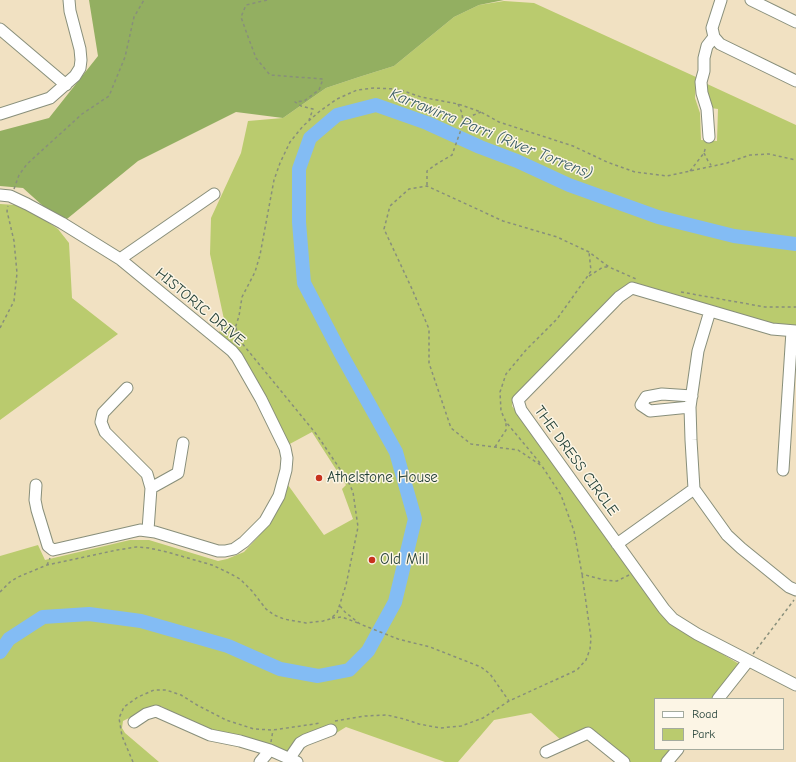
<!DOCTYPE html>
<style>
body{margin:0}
#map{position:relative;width:796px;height:762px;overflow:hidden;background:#f1e1c2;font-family:"Comic Neue",sans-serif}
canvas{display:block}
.legend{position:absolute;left:654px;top:698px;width:130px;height:52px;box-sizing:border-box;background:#fcf5e5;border:1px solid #a4ab9e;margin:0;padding:5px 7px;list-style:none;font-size:12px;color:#1f3d34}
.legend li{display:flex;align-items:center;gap:8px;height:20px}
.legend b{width:20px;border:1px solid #a4ab9e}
</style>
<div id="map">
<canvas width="796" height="762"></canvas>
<ul class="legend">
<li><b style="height:5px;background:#fff"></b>Road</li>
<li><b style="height:11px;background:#bacb6e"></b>Park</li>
</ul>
</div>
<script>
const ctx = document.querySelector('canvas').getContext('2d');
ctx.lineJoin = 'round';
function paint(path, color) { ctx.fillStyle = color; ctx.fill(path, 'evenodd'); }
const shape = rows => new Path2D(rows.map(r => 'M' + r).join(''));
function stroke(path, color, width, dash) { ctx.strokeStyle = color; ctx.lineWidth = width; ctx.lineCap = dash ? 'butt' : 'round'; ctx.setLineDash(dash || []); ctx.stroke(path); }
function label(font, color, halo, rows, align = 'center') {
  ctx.font = font + ' "Comic Neue",sans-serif'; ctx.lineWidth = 3; ctx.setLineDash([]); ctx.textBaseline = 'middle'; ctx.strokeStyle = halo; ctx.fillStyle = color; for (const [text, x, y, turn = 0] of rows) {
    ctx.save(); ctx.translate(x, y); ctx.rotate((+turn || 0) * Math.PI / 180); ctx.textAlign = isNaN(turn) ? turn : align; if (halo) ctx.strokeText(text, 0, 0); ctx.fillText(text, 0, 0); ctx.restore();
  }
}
const green = shape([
 [504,1,534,3,696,77,695,98,700,113,701,140,717,141,718,109,711,108,706,92,705,83,796,125,796,330,632,285,513,399,512,406,628,567,674,625,739,664,711,699,655,699,655,749,672,749,661,762,630,762,592,731,582,729,562,741,531,713,494,720,458,762,445,762,346,727,333,735,330,728,289,753,208,731,161,706,141,712,123,721,122,728,125,733,159,762,0,762,0,556,38,545,45,560,130,540,149,540,218,561,227,559,244,552,258,537,275,512,288,485,324,535,353,519,342,489,346,485,312,432,286,446,259,392,216,336,225,324,210,254,211,218,241,153,248,121,283,118,326,88,359,77,394,66,454,17,479,5],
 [0,204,16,205,36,214,58,229,69,243,72,298,118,334,0,420]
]);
const forest = shape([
 [89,0,504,0,479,5,454,17,394,66,359,77,326,88,283,118,236,112,138,161,62,223,23,188,0,186,0,131,49,118,98,56]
]);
const river = shape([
 [0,652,9,639,43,617,89,614,141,621,228,646,280,669,318,676,349,670,368,651,395,602,415,519,396,452,340,352,304,283,299,222,299,169,310,138,337,115,376,105,427,123,480,147,517,161,569,185,658,217,734,236,796,244]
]);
const path = shape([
 [267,0,246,5,241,17,247,34,256,58,270,75,323,79,319,90,304,101,295,102,301,106,313,109,309,120],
 [458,104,462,113,463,124],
 [704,153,708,161,711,165],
 [690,171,704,153,706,146],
 [427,185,427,171,435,165,452,155,463,124,471,116,481,112],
 [14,189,19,175,27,164,82,114,109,96,125,57,134,17,144,0],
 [589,276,603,267,609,267],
 [681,292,765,307,796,307],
 [0,328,14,301,17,273,14,241,7,211,8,206],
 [232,338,239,316,242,297,255,272,260,255,274,180,280,163,290,142,303,126,320,111,337,99,357,90,374,88,398,89,421,97,458,104,481,112,499,122,573,146,607,162,635,172,667,176,727,163,750,155,769,154,796,160],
 [495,447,506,430,506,422],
 [540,463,506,422,501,411,500,392,506,374,526,350,557,319,587,277,591,271,589,252],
 [47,565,50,558],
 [629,575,617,581,604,580,582,574,574,531,561,495,542,466,518,450,471,444,451,428,429,363,429,329,412,289,384,229,390,206,409,189,427,186,503,221,557,237,589,252,609,267,636,279],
 [0,592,10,582,18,577,47,565,117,550,136,547,149,548,167,552,212,565,227,572,240,579,252,591,266,609,274,615,284,619,306,623,323,621,330,619,337,613,346,585,358,527,353,492,348,481,317,435,241,342,237,335,236,326],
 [340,606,345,612,360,624,398,639,430,647,481,667,490,674,509,701],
 [332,618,342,617,358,623],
 [753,654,794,600],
 [335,721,365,716,387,715,404,719,419,724,440,728,461,726,483,718,509,701,577,670,586,660,590,649,591,638,582,574],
 [271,742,273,730],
 [133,762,122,736,119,718,124,707,138,697,154,690,166,690,181,695,197,705,226,720,254,729,273,730,321,723]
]);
const minor = shape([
 [751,0,796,22],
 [0,29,66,85],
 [714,37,720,44,796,81],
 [0,114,50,98,75,76,80,68,81,60,80,49,70,11,69,0],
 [709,137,707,109,702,93,701,82,704,71,704,58,707,46,714,37,712,28,721,0],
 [0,195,10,196,27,204,62,223,120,259,232,351,237,357,261,399,285,448,287,458,286,470,279,496,265,521,244,542,234,549,225,551,218,551,155,532,140,530,53,550,48,546,37,510,35,500,36,485],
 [120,259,214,194],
 [710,311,698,351,690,407,691,440,694,489,727,535,741,548,789,587,796,590],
 [796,331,772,329,632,288,619,297,518,400,521,410,664,609,673,619,697,634,796,685],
 [127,388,103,413,101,422,105,432,147,474,151,488,148,530],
 [690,407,650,411,641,405,646,397,662,394,692,396],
 [783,470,792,331],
 [151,488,178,473,183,443],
 [617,544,694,489],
 [718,699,748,661],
 [134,722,146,714,156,711,210,735,240,741,270,750,297,762],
 [546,752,588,733,624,762],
 [289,759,300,743,305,740,331,730],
 [260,762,270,750],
 [667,762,678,749]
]);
const markers = [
 [319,478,4,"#c8321e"],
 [372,560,4,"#c8321e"]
];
const streetNames = [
 ["HISTORIC DRIVE",200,307,40],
 ["THE DRESS CIRCLE",576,461,54]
];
const poiNames = [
 ["Athelstone House",327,478],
 ["Old Mill",380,560]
];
const waterNames = [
 ["Karrawirra Parri (River Torrens)",491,134,22]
];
paint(green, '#bacb6e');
paint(forest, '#93af61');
stroke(river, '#83bcf4', 14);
stroke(minor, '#888f7b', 13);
stroke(path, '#888f7b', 1.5, [3, 3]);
stroke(minor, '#fff', 11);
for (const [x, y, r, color] of markers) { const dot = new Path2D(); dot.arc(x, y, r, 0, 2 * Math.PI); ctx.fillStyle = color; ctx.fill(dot); stroke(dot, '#fcf5e5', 1.5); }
label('15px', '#1f3d34', '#fcf5e5', streetNames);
label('15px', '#1f3d34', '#fcf5e5', poiNames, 'left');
label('italic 16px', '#385d64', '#fcf5e5', waterNames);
</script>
